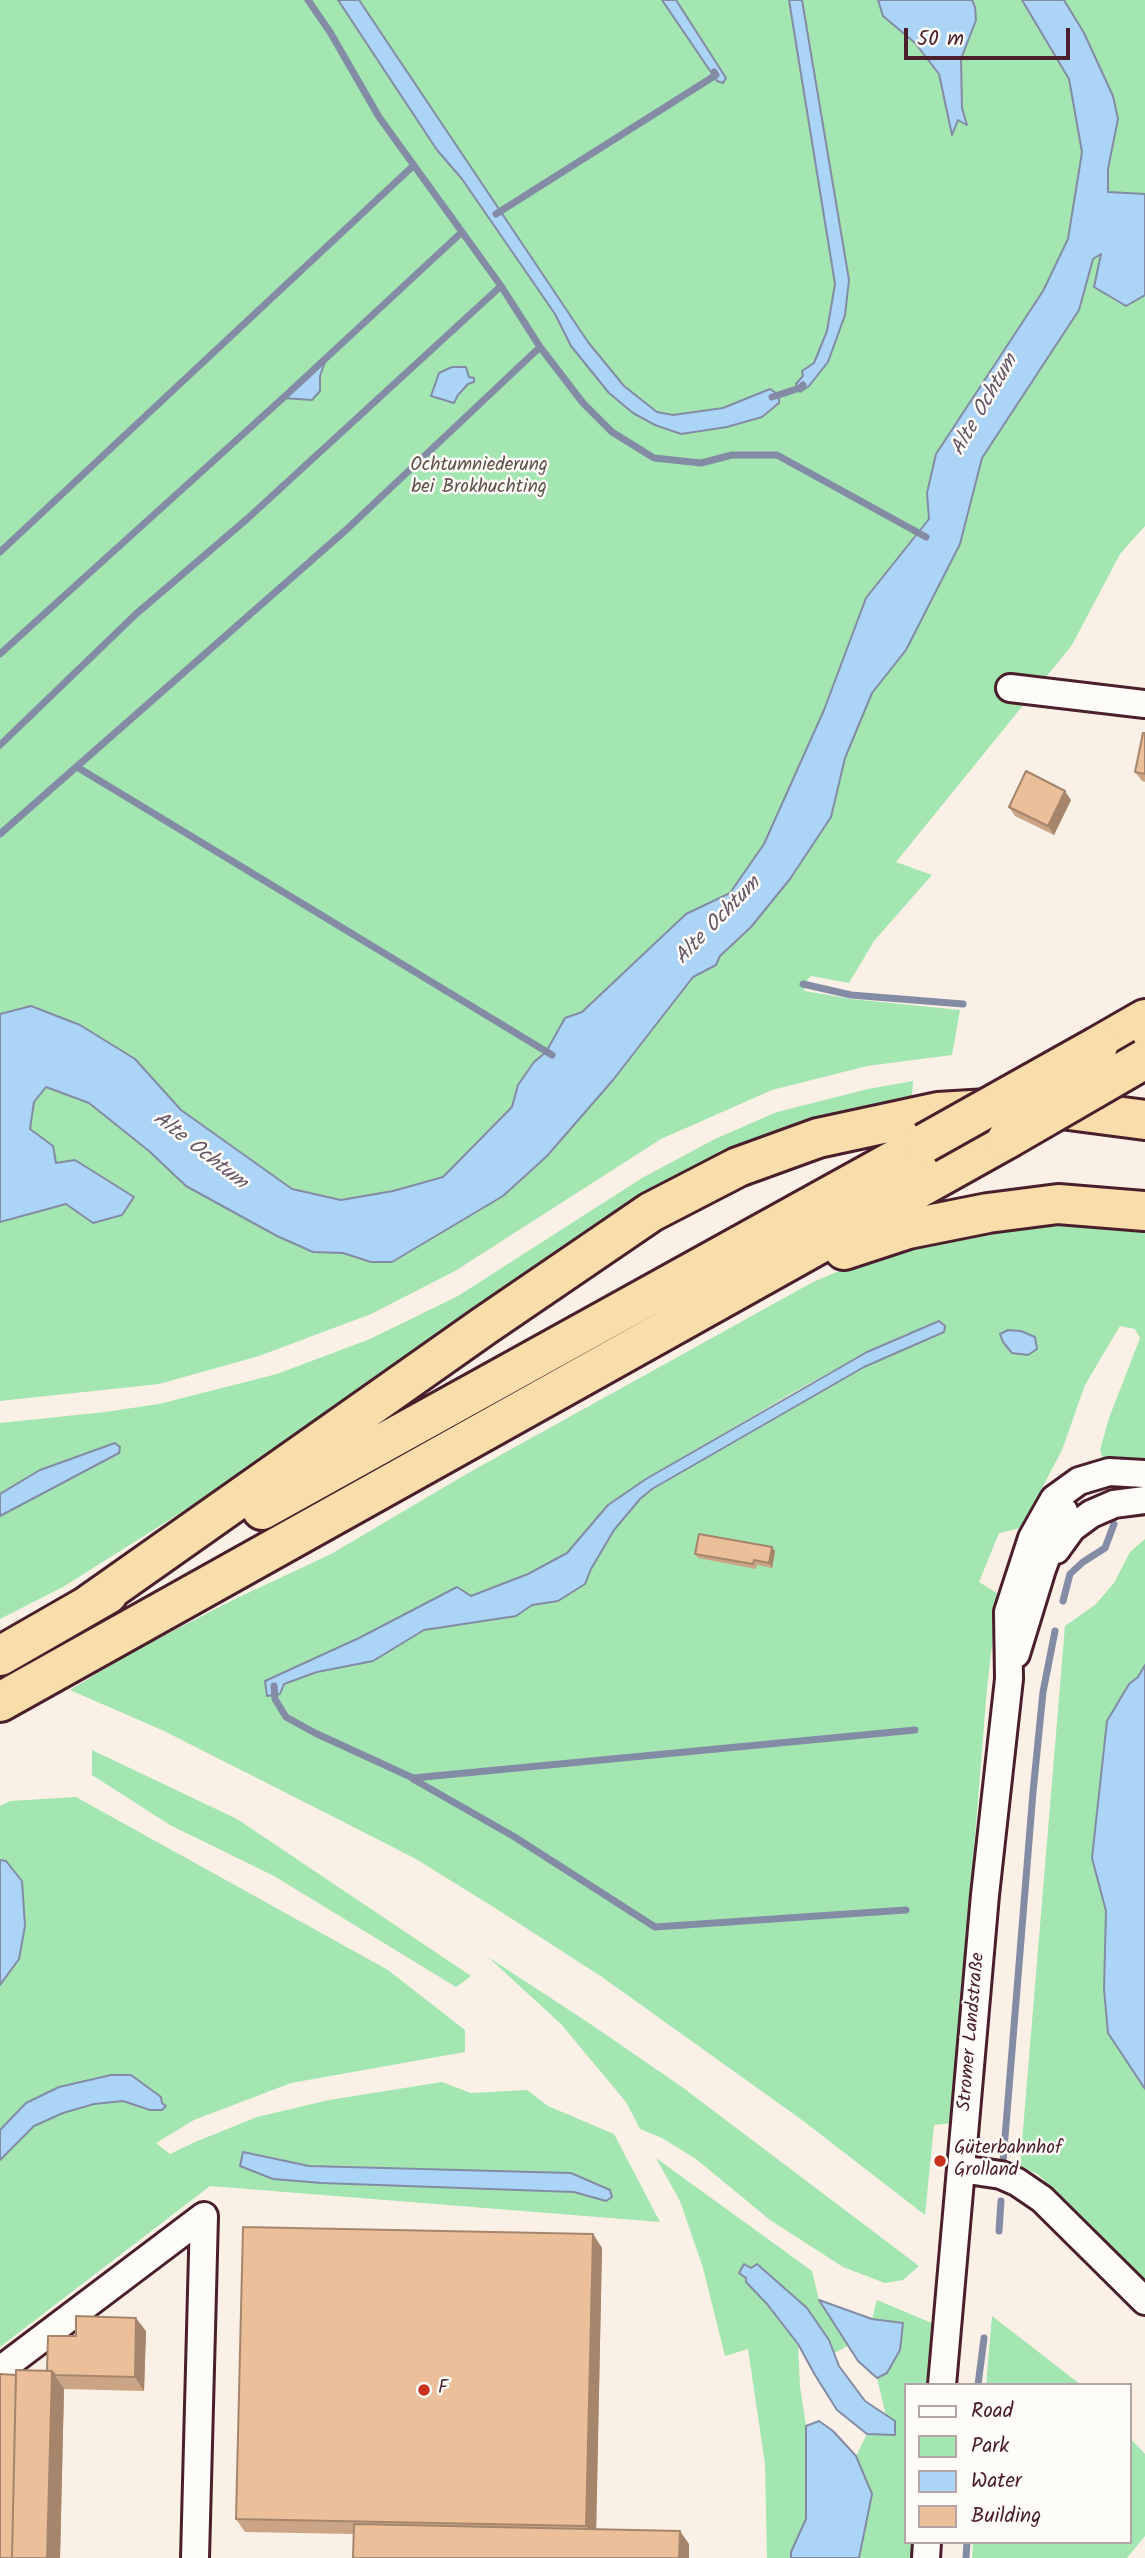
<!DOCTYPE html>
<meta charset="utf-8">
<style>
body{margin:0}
#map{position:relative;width:1145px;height:2558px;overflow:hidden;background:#faf0e5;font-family:Kalam,sans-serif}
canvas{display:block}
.legend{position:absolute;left:904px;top:2383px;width:228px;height:161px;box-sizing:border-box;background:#fdfcf7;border:2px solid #b5a4a5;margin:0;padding:9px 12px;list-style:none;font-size:21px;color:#4a1f2b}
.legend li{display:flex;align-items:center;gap:14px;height:35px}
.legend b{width:35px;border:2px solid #b5a4a5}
.scale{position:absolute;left:904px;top:28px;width:166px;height:32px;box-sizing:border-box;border:4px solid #4a1f2b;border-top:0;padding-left:9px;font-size:21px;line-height:24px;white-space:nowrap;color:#4a1f2b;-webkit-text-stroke:5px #fdfcf7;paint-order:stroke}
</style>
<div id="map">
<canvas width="1145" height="2558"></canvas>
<ul class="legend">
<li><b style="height:9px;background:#fdfcf7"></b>Road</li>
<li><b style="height:19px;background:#a3e6b1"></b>Park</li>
<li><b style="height:19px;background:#abd4f6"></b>Water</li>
<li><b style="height:19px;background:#ecbf9b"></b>Building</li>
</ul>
<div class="scale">50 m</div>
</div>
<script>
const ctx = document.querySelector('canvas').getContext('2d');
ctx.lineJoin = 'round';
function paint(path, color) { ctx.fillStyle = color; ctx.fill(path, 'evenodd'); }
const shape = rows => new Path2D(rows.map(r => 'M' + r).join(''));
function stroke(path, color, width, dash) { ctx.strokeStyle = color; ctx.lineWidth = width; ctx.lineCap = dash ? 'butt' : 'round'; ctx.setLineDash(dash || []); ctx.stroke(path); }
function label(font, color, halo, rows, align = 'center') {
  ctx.font = font + ' Kalam,sans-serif'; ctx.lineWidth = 5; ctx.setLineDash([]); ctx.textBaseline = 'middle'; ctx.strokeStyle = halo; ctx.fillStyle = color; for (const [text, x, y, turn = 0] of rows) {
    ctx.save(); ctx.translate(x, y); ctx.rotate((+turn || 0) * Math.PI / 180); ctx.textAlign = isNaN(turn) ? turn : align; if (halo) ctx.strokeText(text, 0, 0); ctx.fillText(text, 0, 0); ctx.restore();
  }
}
const green = shape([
 [0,0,1145,0,1145,526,1120,554,1072,645,896,862,932,875,874,941,849,983,811,976,803,985,805,991,852,999,960,1010,952,1055,867,1066,772,1090,661,1139,455,1271,371,1314,259,1356,159,1384,0,1401],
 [831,817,790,879,751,927,720,956,716,965,693,976,613,1080,547,1156,503,1196,392,1262],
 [913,1081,912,1098,817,1121,250,1469,63,1587,0,1619,0,1423,105,1412,159,1404,277,1374,370,1339,458,1296,642,1178,715,1139,777,1112,868,1089],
 [1035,1222,1145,1226,1145,1463,1104,1462,1100,1450,1109,1418,1140,1338,1135,1329,1120,1326,1085,1385,1062,1450,1021,1528,999,1533,979,1582,998,1594,987,1688,952,2123,934,2125,925,2215,802,2120,602,1977,495,1908,416,1859,324,1812,164,1731,70,1690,134,1651,235,1599,331,1554,470,1472,813,1282,899,1246],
 [944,1332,864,1367,652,1489,640,1499,614,1530,591,1569,585,1584,558,1601,532,1605,516,1616,424,1630,373,1661,317,1672,283,1684,266,1681,359,1638,457,1587,471,1596,528,1574,567,1553,608,1505,646,1479,794,1392,867,1352,908,1333],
 [1145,1539,1145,1665,1138,1677,1129,1684,1092,1858,1106,1911,1104,1989,1108,2033,1145,2089,1145,2284,1039,2175,1020,2166,1065,1626,1095,1605,1114,1583,1130,1552],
 [92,1750,237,1819,471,1976,456,1987,274,1876,170,1825,92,1775],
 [76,1797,388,1970,465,2030,465,2052,291,2083,194,2120,156,2143,170,2154,195,2142,257,2117,329,2100,442,2082,471,2093,527,2090,548,2106,614,2134,660,2222,210,2186,0,2347,0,2160,34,2126,63,2113,94,2104,123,2101,150,2110,111,2075,59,2087,26,2103,0,2130,0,1985,19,1959,6,1861,0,1860,0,1806,10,1801],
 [243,2152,309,2166,409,2169,612,2197,606,2201,574,2192,529,2189,322,2183],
 [488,1957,589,2023,682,2087,919,2266,903,2280,885,2283,843,2267,770,2220,696,2159,662,2138,640,2129,626,2102,561,2024],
 [656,2158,812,2271,819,2300,848,2346,834,2353,829,2340,807,2308,757,2265,751,2269,744,2265,746,2282,767,2304,798,2344,800,2386,806,2426,806,2519,791,2552,791,2558,767,2558,765,2464,748,2349,725,2356,703,2268,680,2201],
 [877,2300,934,2324,928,2385,905,2385,905,2542,913,2542,912,2558,859,2558,872,2494,856,2456,867,2434,894,2435,895,2421,886,2416,877,2378,887,2373,900,2350,903,2324,872,2319],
 [992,2316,1036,2350,1081,2385,986,2385],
 [1129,2437,1145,2454,1145,2536,1127,2558,972,2558,973,2542,1129,2542]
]);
const water = shape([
 [338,0,359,0,588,342,624,386,657,412,673,415,723,408,770,389,779,395,779,403,762,417,727,427,681,434,655,425,633,413,609,393,571,346,555,314,462,179,437,150,338,0],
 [662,0,676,0,726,78,723,83,717,81,662,0],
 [789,0,802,0,849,280,845,315,828,362,809,386,800,392,796,384,803,376,802,371,814,363,827,331,835,284,789,0],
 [878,0,972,0,975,7,976,20,961,59,962,108,967,125,958,120,952,135,939,74,915,43,883,16,878,0],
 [1022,0,1064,0,1084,33,1113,96,1118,119,1108,169,1108,192,1145,194,1145,295,1126,306,1094,287,1101,254,1093,259,1079,310,982,458,960,544,906,650,872,693,845,758,831,817,790,879,751,927,720,956,716,965,693,977,613,1080,547,1156,503,1196,392,1262,371,1262,343,1253,313,1252,277,1236,186,1186,149,1151,89,1103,46,1087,34,1102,30,1129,53,1146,56,1163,75,1160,134,1197,122,1215,93,1223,66,1204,0,1222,0,1014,31,1006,80,1025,135,1059,181,1110,292,1189,341,1200,393,1191,443,1177,512,1107,518,1085,534,1062,546,1052,565,1018,582,1012,686,914,730,893,764,844,824,710,866,598,929,519,927,493,936,454,1043,291,1068,239,1082,152,1069,79,1022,0],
 [326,359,320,376,320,391,312,400,283,398,326,359],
 [452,367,466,367,469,377,474,378,474,382,468,384,458,395,454,403,431,396,439,373,452,367],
 [939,1321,945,1326,944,1332,864,1367,652,1489,640,1499,614,1530,591,1569,585,1584,558,1601,532,1605,516,1616,424,1630,373,1661,317,1672,284,1684,280,1694,267,1696,265,1681,359,1638,457,1587,471,1596,528,1574,567,1553,608,1505,646,1479,867,1352,939,1321],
 [1008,1330,1021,1331,1035,1337,1037,1349,1028,1355,1012,1353,1003,1342,1000,1334,1008,1330],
 [115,1443,120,1447,119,1453,0,1516,0,1494,40,1470,115,1443],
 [1145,1665,1145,2089,1108,2033,1104,1989,1106,1911,1092,1858,1107,1721,1129,1684,1138,1677,1145,1665],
 [0,1860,6,1861,22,1881,25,1926,19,1959,0,1985,0,1860],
 [111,2075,131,2075,161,2097,162,2103,166,2106,162,2110,150,2110,123,2101,94,2104,63,2113,34,2126,0,2160,0,2130,26,2103,59,2087,111,2075],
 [243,2152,309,2166,571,2173,610,2190,612,2197,606,2201,574,2192,322,2183,273,2179,240,2166,243,2152],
 [744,2264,751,2268,757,2264,807,2308,829,2340,839,2366,865,2401,895,2421,895,2435,867,2434,837,2410,815,2375,798,2344,767,2304,746,2282,746,2278,739,2273,744,2264],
 [819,2300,872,2319,903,2323,900,2350,887,2373,877,2378,858,2361,819,2300],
 [819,2421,833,2431,856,2456,872,2494,859,2558,791,2558,791,2552,806,2519,806,2426,819,2421]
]);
const stream = shape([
 [308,0,330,32,379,117,501,286,540,347,583,403,612,432,654,458,701,463,732,455,777,455,926,537],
 [496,214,716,75,714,72],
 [772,397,800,388,803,385],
 [0,552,413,166],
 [0,654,283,398,462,232],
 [0,745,136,614,247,519,501,286],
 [77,767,552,1055],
 [0,834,346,530,540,347],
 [803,984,851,995,963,1004],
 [1063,1601,1070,1574,1083,1562,1105,1548,1114,1524],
 [274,1686,275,1699,286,1717,315,1733,413,1778,915,1730],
 [413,1779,513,1836,655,1927,906,1910],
 [1003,2162,1033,1792,1043,1692,1055,1631],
 [999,2231,1001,2201],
 [978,2385,984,2338],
 [966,2558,967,2542]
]);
const minor = shape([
 [1010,688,1145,704],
 [1056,1550,1072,1528,1091,1514,1114,1504,1145,1500],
 [1016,1654,1042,1569,1064,1511],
 [961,2169,1001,2175,1017,2182,1042,2199,1145,2301],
 [0,2370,204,2216,195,2558],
 [942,2385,985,1895,1009,1679,1008,1612,1032,1538,1054,1499,1079,1481,1109,1472,1145,1474],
 [926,2558,927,2542]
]);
const highway = shape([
 [1098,1046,1145,1019],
 [844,1250,908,1229,988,1213,1058,1204,1145,1211],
 [262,1510,925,1143],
 [87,1606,484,1326,651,1212,738,1167,818,1138,938,1112,1038,1106,1145,1120],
 [0,1656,108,1594],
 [0,1702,1007,1139]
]);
const highwayBridge = shape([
 [1007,1139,1145,1059],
 [925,1143,1098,1046]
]);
const wall = shape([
 [1145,733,1145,782,1142,781,1135,772],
 [1071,800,1054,835,1015,816,1009,807],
 [772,1547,775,1551,772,1568,757,1565,756,1569,698,1558,695,1554],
 [593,2234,602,2248,596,2529,689,2544,689,2558,353,2558,354,2534,245,2532,236,2519],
 [146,2331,144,2391,64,2389,60,2558,0,2558,16,2375,47,2371,76,2336]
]);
const shadedWall = shape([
 [1065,791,1071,800,1054,835,1048,826],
 [772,1547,775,1551,772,1568,769,1563],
 [593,2234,602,2248,596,2539,586,2526],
 [136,2318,146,2331,144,2391,135,2377],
 [52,2371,64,2389,60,2558,47,2558],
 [680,2531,689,2544,689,2558,679,2558]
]);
const building = shape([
 [1143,733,1145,733,1145,774,1135,772,1143,733],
 [1026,771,1065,791,1048,826,1009,807,1026,771],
 [699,1534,772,1547,769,1563,754,1560,753,1564,695,1554,699,1534],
 [243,2227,593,2234,586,2526,236,2519,243,2227],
 [76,2316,136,2318,135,2377,55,2375,52,2371,47,2371,48,2336,76,2336,76,2316],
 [16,2370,52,2371,47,2558,12,2558,16,2370],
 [0,2374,16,2375,12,2558,0,2558,0,2374],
 [354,2524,680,2531,679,2558,353,2558,354,2524]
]);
const markers = [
 [940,2161,7,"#c8321e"],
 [424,2390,7,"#c8321e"]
];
const parkNames = [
 ["Ochtumniederung",479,467],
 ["bei Brokhuchting",479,489]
];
const streetNames = [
 ["Stromer Landstraße",973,2032,-85]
];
const poiNames = [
 ["Güterbahnhof",954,2150],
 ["Grolland",954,2172],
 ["F",438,2390]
];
const waterNames = [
 ["Alte Ochtum",986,406,-60],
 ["Alte Ochtum",719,922,-46],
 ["Alte Ochtum",199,1152,38]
];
paint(green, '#a3e6b1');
paint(water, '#abd4f6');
stroke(water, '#848ca5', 2);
stroke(stream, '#848ca5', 7);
stroke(minor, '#4a1f2b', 32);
stroke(highway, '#4a1f2b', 44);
stroke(minor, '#fdfcf7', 26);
stroke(highway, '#f9ddab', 38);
stroke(highwayBridge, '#4a1f2b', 44, []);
stroke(highwayBridge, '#f9ddab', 38);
paint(wall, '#cba485');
paint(shadedWall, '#a5866c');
paint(building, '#ecbf9b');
stroke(building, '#a5866c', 2);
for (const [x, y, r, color] of markers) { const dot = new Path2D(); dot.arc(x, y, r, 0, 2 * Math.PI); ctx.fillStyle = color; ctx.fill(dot); stroke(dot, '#fdfcf7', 2.5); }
label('19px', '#60514c', '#fdfcf7', parkNames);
label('19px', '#4a1f2b', '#fdfcf7', streetNames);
label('19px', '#4a1f2b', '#fdfcf7', poiNames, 'left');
label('italic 21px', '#675568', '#fdfcf7', waterNames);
</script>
